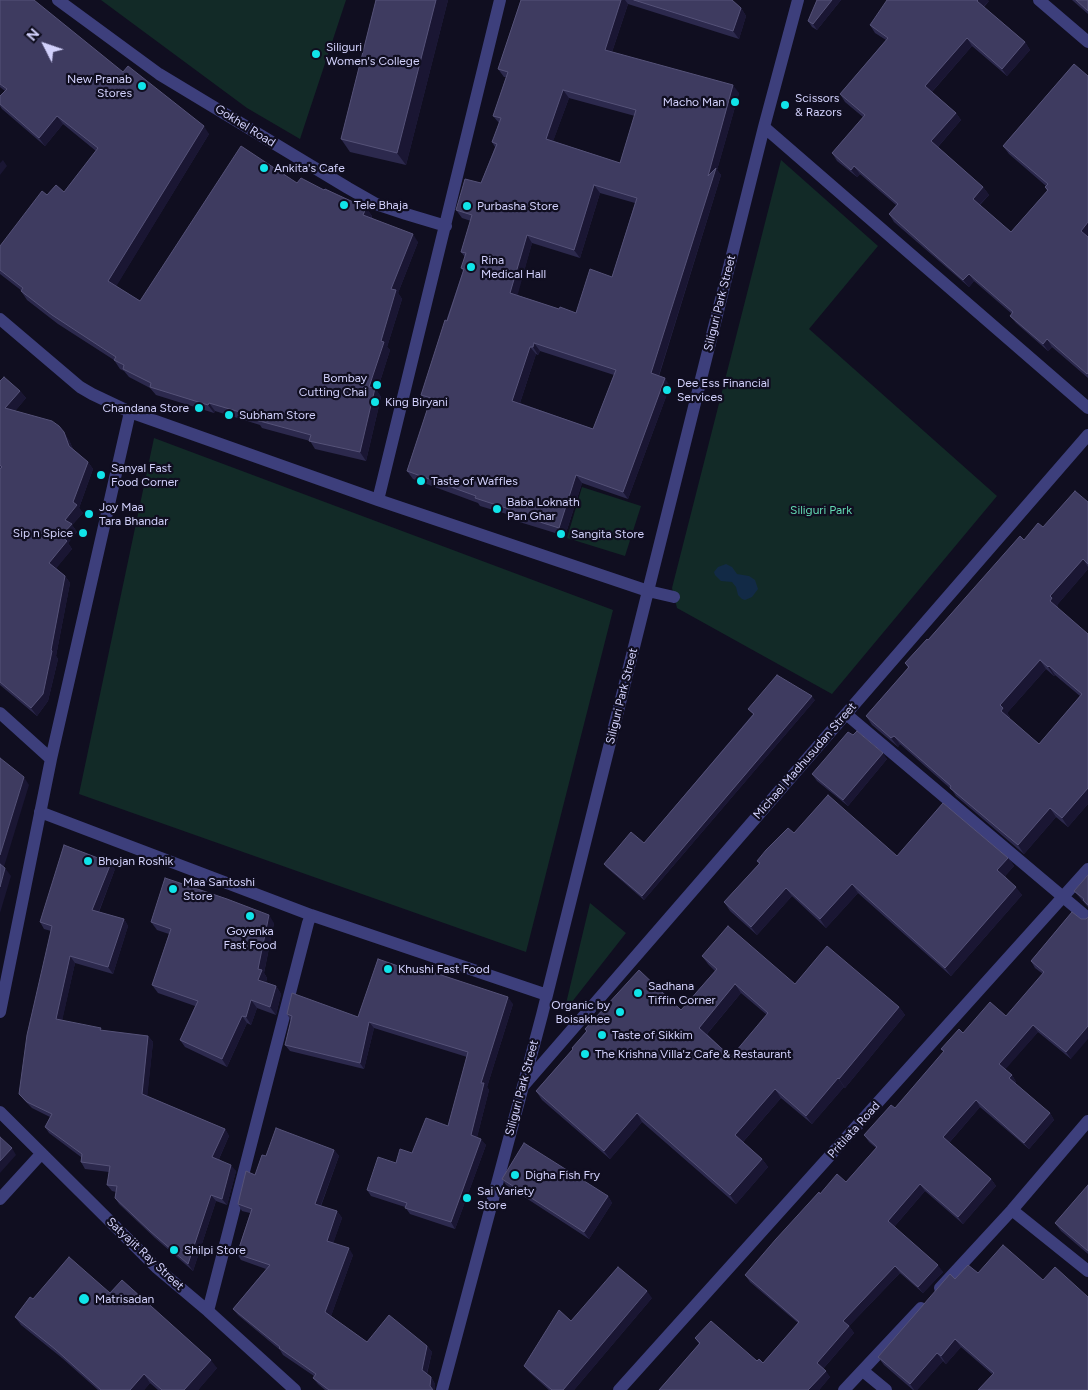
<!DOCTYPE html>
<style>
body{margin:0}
#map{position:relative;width:1088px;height:1390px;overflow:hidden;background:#100e20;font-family:Figtree,sans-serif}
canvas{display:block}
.north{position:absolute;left:20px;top:20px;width:50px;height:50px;-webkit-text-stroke:4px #100e20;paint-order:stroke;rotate:311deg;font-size:14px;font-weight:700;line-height:20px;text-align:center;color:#d2d1fc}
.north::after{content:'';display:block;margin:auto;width:18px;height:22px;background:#d2d1fc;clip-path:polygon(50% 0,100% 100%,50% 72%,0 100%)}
</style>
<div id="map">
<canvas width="1088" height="1390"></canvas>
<div class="north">N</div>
</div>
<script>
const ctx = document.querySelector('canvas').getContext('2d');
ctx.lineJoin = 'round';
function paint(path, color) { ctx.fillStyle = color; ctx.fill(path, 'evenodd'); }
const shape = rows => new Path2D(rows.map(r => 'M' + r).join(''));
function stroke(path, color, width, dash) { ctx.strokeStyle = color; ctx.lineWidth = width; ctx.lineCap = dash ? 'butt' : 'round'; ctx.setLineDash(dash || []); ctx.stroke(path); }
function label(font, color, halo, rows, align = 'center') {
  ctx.font = font + ' Figtree,sans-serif'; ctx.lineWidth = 4.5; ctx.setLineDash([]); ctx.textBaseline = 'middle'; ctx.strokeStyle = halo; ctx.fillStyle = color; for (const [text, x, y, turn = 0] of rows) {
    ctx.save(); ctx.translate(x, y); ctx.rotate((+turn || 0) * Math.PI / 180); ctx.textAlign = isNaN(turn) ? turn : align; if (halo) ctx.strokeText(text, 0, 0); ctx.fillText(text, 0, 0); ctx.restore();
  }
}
const green = shape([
 [101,0,346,0,300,139,247,108],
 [781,160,878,246,809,329,997,496,832,694,677,608,672,588],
 [154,438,613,610,526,952,79,794],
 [582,487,641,506,625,556,567,538],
 [590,903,626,933,564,1012]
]);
const water = shape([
 [726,564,732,567,737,574,749,576,755,580,758,589,752,597,745,600,742,599,738,595,736,587,732,582,721,581,715,575,714,572,718,567]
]);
const minor = shape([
 [58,0,159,74,348,188,376,204,406,214,446,226],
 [1039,0,1088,42],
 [764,127,1088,408],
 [0,319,80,387,92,394,130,412,378,500,648,591,674,597],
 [378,500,500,0],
 [0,713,51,759],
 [846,714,1088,918],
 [40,812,311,915,547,995],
 [0,1012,51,759,130,412],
 [524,1085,1088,435],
 [0,1112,157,1268,208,1311,295,1390],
 [0,1199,41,1154],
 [1012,1210,1088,1271],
 [940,1288,1012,1210,1088,1121],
 [208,1311,308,923,311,915],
 [863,1371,886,1390],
 [442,1390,542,1015,764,127,798,0],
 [619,1390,1088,869],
 [844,1390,921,1308]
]);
const wall = shape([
 [0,0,123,72,209,134,116,286,140,301,297,183,324,190,366,208,372,216,372,218,418,242,398,293,402,299,387,347,390,350,377,391,381,397,366,461,315,449,310,441,262,428,260,425,215,411,214,413,156,395,150,388,129,377,124,371,120,369,114,360,58,324,27,300,21,291,22,291,0,274,0,246,47,195,64,192,96,151,63,124,45,146,2,109,0,106,0,96,5,91,0,87],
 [376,0,448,0,406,165,350,152,341,139],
 [521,0,732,0,741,8,746,16,739,39,628,4,612,52,739,93,717,170,721,175,659,376,670,386,628,499,582,483,565,536,513,520,510,515,480,506,478,503,413,479,407,471,429,404,427,403,421,395,463,271,461,268,465,257,461,252,471,221,462,218,456,210,481,183,495,147,492,142,499,123,493,116,506,77,504,77,498,69],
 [569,98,635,116,620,163,553,141],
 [600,193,635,203,612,277,576,313,559,309,517,295,532,243,580,258],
 [540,351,614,375,593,429,520,403,536,354,538,355],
 [817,0,841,0,817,30,812,27,808,21],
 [1072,0,1088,0,1088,14],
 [989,1,984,7,1025,42,1030,50,1007,76,972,46,932,92,956,113,961,120,938,147,983,187,989,195,980,205,1011,232,1047,191,1045,187,1046,186,1009,154,1003,146,1074,64,1088,237,1088,378,1052,347,1048,351,1016,323,1010,316,1012,314,974,281,969,287,894,222,889,214,896,205,860,174,857,177,837,161,832,153,863,117,845,102,840,94,886,40,875,33,870,25],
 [0,381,20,391,26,398,15,411,69,440,73,449,88,462,93,469,79,508,83,513,72,525,77,532,68,543,72,549,56,568,65,576,70,583,56,656,58,659,48,701,37,716,0,685,0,469,1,469,0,468],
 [1088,502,1088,569,1057,605,1058,607,1057,608,1088,634,1088,804,1068,827,1056,817,1024,854,956,796,952,790,900,744,898,747,872,725,866,716,908,668,905,663,928,640,1024,540,1043,527],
 [1046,669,1054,676,1055,675,1080,696,1039,744,1009,718,1010,717,1007,713],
 [815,700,644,900,606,867,604,864,644,843,753,714,748,709],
 [853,735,887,759,848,806,817,781,812,774],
 [794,833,897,856,1008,858,1014,866,1005,876,1022,895,951,976,858,893,826,928,792,896,757,935,730,911,724,902,759,864,757,861],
 [115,869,99,912,124,919,128,926,113,974,75,963,62,1020,103,1031,148,1036,153,1042,147,1096,225,1129,229,1136,219,1159,236,1171,227,1205,216,1201,193,1271,155,1238,119,1204,115,1198,116,1192,112,1191,107,1185,109,1172,85,1169,81,1162,81,1157,49,1133,45,1127,50,1117,32,1108,24,1100,19,1094,51,931,44,929,40,922],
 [1088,875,1088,907,1074,891],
 [1072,912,1071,1059,1038,1032,1005,1069,1012,1075,1016,1082,1015,1083,1050,1113,1054,1120,1029,1149,980,1107,949,1143,991,1179,996,1186,963,1224,925,1191,894,1227,943,1272,923,1293,900,1273,849,1326,854,1333,823,1369,830,1377,819,1390,659,1390,699,1344,695,1338,763,1363,798,1323,750,1282,745,1275,820,1194,846,1182,876,1148,869,1142,864,1135,895,1108,944,1052,941,1049,963,1033,1006,1016,1043,974,1035,968,1031,961],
 [151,922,274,923,264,973,267,978,266,982,276,986,281,994,276,1015,257,1008,251,1025,247,1023,227,1067,185,1047,180,1040,195,1006,158,993,152,985,169,934,157,930],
 [702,956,795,984,899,1007,905,1015,845,1088,844,1087,812,1124,781,1098,743,1142,762,1159,768,1167,736,1204,642,1122,610,1159,542,1100,536,1091,573,1049,586,1031,585,1029,681,1010,715,971,708,964],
 [741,993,767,1015,731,1057,707,1034],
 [421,974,513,1004,487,1087,489,1090,477,1137,486,1145,455,1229,410,1214,405,1207,371,1196,367,1190,396,1163,412,1153,448,1126,467,1057,374,1028,364,1069,290,1051,285,1045,291,1021,287,1014,358,1017],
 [334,1150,339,1156,321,1206,337,1211,342,1218,333,1243,353,1255,331,1316,367,1342,427,1346,432,1352,427,1374,431,1377,435,1384,435,1390,325,1390,318,1384,313,1378,314,1376,283,1355,280,1350,238,1315,233,1309,266,1269,241,1260,237,1254,250,1213,242,1211,238,1204,266,1156],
 [502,1179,608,1196,612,1203,589,1239,506,1185],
 [1088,1185,1088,1254,1061,1231,1055,1223],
 [978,1273,1043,1280,1088,1297,992,1374,961,1347,946,1364,943,1361,917,1390,913,1390,884,1365,878,1357,955,1279],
 [110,1293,217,1368,198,1390,158,1390,150,1383,144,1390,98,1390,62,1358,21,1325,15,1317,33,1299],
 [652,1298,574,1390,549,1390,529,1372,524,1366,571,1321]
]);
const shadedWall = shape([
 [436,0,448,0,406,165,397,153],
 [621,0,625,0,628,4,610,58,605,50],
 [832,0,841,0,817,30,813,24],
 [978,0,988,0,989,1,982,8,977,1],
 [741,8,746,16,739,39,733,31],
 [967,38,972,46,930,94,925,86],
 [1025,42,1030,50,1007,76,1002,69],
 [733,85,739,93,717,170,721,175,657,381,651,373,708,176],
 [563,90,569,98,551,147,546,139],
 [956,113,961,120,936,149,931,141],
 [57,116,63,124,45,146,39,138],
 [204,126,209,134,114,290,108,281],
 [3,160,7,166,0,175,0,163],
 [854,166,860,174,857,177,851,170],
 [594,185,600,193,580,258,574,250],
 [983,187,989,195,978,206,973,199],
 [366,208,372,216,369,223,363,215],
 [1088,222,1088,236,1086,238,1081,231],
 [413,234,418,242,398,293,402,299,387,347,390,350,377,391,381,397,366,461,360,452,369,387,381,341,391,289],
 [527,235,532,243,516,301,510,293],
 [969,274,974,281,969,287,963,280],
 [1047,339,1052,347,1048,351,1043,344],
 [534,343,540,351,538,355,533,347],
 [530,347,536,354,518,409,512,401],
 [665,378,670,386,628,499,623,492],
 [20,391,26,398,11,416,5,408],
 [209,403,215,411,214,413,208,405],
 [64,432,69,440,75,454,69,446],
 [88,462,93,469,79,508,83,513,72,525,77,532,68,543,72,549,55,570,49,563,61,536,65,520,73,502],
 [576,475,582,483,565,536,559,528],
 [1083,559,1088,567,1088,569,1057,605,1058,607,1056,610,1050,601,1050,596],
 [65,576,70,583,56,656,58,659,48,701,37,716,31,708,51,650],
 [1040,660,1046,669,1007,713,1010,717,1007,720,1001,711,1000,705],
 [1049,666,1055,675,1054,676,1048,667],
 [812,696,815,700,644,900,642,896],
 [894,736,900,744,898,747,891,738],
 [883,753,887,759,848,806,843,800],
 [24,777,29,785,3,870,0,865,0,855],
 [1088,788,1088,804,1068,827,1062,818],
 [1050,808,1056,817,1024,854,1018,845],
 [1008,858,1014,866,1003,878,997,870],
 [111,863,115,869,97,916,92,910],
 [5,868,11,876,0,913,0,887],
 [852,884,858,893,826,928,820,919],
 [1016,887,1022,895,951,976,945,968],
 [786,888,792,896,757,935,751,927],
 [269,915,274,923,264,973,267,978,264,988,258,980,258,969],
 [124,919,128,926,113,974,108,967],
 [70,956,75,963,61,1026,56,1019],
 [735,984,741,993,705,1036,699,1028],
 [276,986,281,994,276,1015,270,1007],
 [508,997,513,1004,487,1087,489,1090,476,1141,471,1135,481,1083],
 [251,1000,257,1008,251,1025,246,1017],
 [899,1007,905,1015,845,1088,839,1079],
 [242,1016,247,1023,227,1067,222,1059],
 [369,1022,374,1028,364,1069,360,1063],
 [1033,1025,1038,1032,1004,1071,999,1064],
 [1088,1026,1088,1039,1071,1059,1066,1052],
 [148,1036,153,1042,147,1100,142,1094],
 [1012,1075,1016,1082,1014,1085,1009,1078],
 [838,1078,844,1087,812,1124,806,1116],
 [775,1089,781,1098,741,1144,735,1135],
 [976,1100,980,1107,948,1144,943,1137],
 [637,1113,642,1122,610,1159,604,1151],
 [1050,1113,1054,1120,1029,1149,1024,1143],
 [225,1129,229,1136,217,1163,212,1157],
 [481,1139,486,1145,455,1229,451,1222],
 [12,1148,16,1155,0,1173,0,1161],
 [334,1150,339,1156,319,1210,315,1204],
 [762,1159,768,1167,736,1204,730,1195],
 [231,1165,236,1171,227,1205,222,1199],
 [991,1179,996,1186,963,1224,958,1217],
 [920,1184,925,1191,893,1228,888,1221],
 [211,1195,216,1201,193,1271,188,1264],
 [608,1196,612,1203,589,1239,584,1232],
 [337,1211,342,1218,332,1247,327,1241],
 [349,1248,353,1255,330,1319,325,1312],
 [938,1265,943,1272,923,1293,918,1287],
 [895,1266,900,1273,849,1326,854,1333,822,1370,817,1363,843,1321],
 [647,1291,652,1298,574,1390,563,1390],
 [955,1339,961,1347,946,1364,941,1356],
 [427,1346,432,1352,426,1376,422,1370],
 [937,1353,943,1361,917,1390,914,1390,910,1384],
 [211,1360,217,1368,198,1390,184,1390],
 [826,1371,830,1377,819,1390,808,1390],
 [144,1374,150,1383,144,1390,130,1390],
 [431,1377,435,1384,435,1390,433,1390,430,1386]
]);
const building = shape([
 [0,0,34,0,123,72,128,66,204,126,108,281,140,301,241,146,297,183,301,178,324,190,325,189,366,208,363,215,413,234,391,289,396,290,381,341,384,342,369,387,375,388,360,452,309,441,311,435,256,420,257,417,209,403,208,405,150,387,151,383,123,369,124,365,114,360,116,357,52,315,21,291,23,288,0,270,0,246,42,191,47,195,56,185,64,192,98,148,57,116,39,138,0,104,0,96,7,89,0,84,0,0],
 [376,0,436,0,397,153,341,139,376,0],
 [521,0,621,0,605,50,733,85,708,176,716,168,651,373,665,378,623,492,576,475,559,528,508,512,509,509,475,498,476,496,407,471,431,398,421,395,445,320,447,321,464,269,461,268,466,253,461,252,472,215,456,210,465,179,481,183,497,144,492,142,501,118,493,116,508,72,498,69,521,0],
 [563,90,636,110,620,163,546,139,563,90],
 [594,185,637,198,612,277,590,269,576,313,560,307,559,309,510,293,527,235,574,250,594,185],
 [534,343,616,370,593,429,512,401,530,347,533,347,534,343],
 [634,0,732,0,741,8,733,31,634,0],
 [817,0,832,0,813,24,808,21,817,0],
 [887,0,978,0,977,1,1025,42,1002,69,967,38,925,86,956,113,931,141,983,187,973,199,1011,232,1048,190,1045,187,1048,184,1003,146,1074,64,1088,76,1088,222,1081,231,1088,237,1088,373,1087,374,1047,339,1043,344,1010,316,1013,312,969,274,963,280,889,214,898,204,854,166,851,170,832,153,865,115,840,94,888,38,870,25,887,0],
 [1076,0,1088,0,1088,11,1076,0],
 [4,377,20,391,5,408,52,421,59,426,64,432,69,446,88,462,73,502,77,505,65,520,72,524,61,536,67,541,49,563,65,576,51,650,52,651,43,694,31,708,0,682,0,469,2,467,0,465,0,381,4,377],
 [1075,491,1088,502,1088,564,1083,559,1050,596,1052,598,1050,601,1088,634,1088,788,1062,818,1050,808,1018,845,950,788,951,786,894,736,891,738,866,716,909,667,905,663,927,639,928,640,1020,536,1024,540,1038,523,1043,527,1075,491],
 [1040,660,1048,667,1049,666,1082,694,1039,744,1001,711,1003,708,1000,705,1040,660],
 [777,675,812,696,642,896,604,864,631,832,644,843,754,714,748,709,777,675],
 [857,731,883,753,843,800,812,774,848,732,853,735,857,731],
 [0,758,24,777,0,855,0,758],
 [828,795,897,856,943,803,1008,858,997,870,1016,887,945,968,852,884,820,919,786,888,751,927,724,902,760,863,757,861,766,850,788,828,794,833,828,795],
 [64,845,111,863,92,910,124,919,108,967,70,956,56,1019,101,1028,100,1030,148,1036,142,1094,225,1129,212,1157,231,1165,222,1199,211,1195,188,1264,150,1231,115,1198,117,1186,107,1185,110,1166,81,1162,82,1154,45,1127,52,1114,27,1102,19,1094,27,1035,52,926,40,922,64,845],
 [0,864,5,868,0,887,0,864],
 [1088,875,1088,905,1083,900,1084,899,1074,891,1088,875],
 [165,878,227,899,269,915,258,969,262,970,258,980,276,986,270,1007,251,1000,246,1017,242,1016,222,1059,180,1040,198,1001,152,985,171,929,151,922,165,878],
 [1072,912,1081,919,1086,919,1088,917,1088,1026,1066,1052,1033,1025,999,1064,1012,1075,1009,1078,1050,1113,1024,1143,976,1100,943,1137,991,1179,958,1217,920,1184,888,1221,938,1265,918,1287,895,1266,843,1321,849,1326,817,1363,826,1371,808,1390,659,1390,700,1343,695,1338,711,1321,757,1361,759,1359,763,1363,799,1322,745,1275,776,1239,819,1192,820,1194,837,1174,846,1182,877,1147,864,1135,891,1105,895,1108,944,1051,941,1049,959,1029,963,1033,990,1002,1006,1016,1044,972,1031,961,1072,912],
 [728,926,795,984,827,946,899,1007,839,1079,838,1078,806,1116,775,1089,735,1135,762,1159,730,1195,637,1113,604,1151,536,1091,573,1049,572,1048,587,1031,585,1029,639,970,681,1010,717,969,702,956,728,926],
 [735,984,768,1013,731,1057,699,1028,735,984],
 [378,959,421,974,423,969,508,997,481,1083,484,1083,471,1135,481,1139,451,1222,405,1208,407,1203,367,1190,378,1157,396,1163,400,1149,412,1153,426,1118,448,1126,468,1052,369,1022,360,1063,285,1045,292,1016,287,1014,292,993,358,1017,378,959],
 [276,1128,334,1150,315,1204,337,1211,327,1241,349,1248,325,1312,367,1342,389,1315,427,1346,422,1370,431,1377,430,1386,433,1390,329,1390,313,1378,316,1374,279,1348,280,1347,233,1309,270,1265,237,1254,252,1209,238,1204,246,1171,255,1175,262,1155,266,1156,276,1128],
 [0,1137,12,1148,0,1161,0,1137],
 [524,1143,608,1196,584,1232,502,1179,524,1143],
 [1088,1185,1088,1251,1055,1223,1088,1185],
 [1003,1245,1043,1280,1055,1267,1088,1297,1088,1390,978,1390,994,1373,955,1339,941,1356,937,1353,910,1384,878,1357,950,1274,955,1279,968,1265,978,1273,1003,1245],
 [69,1257,110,1293,122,1280,211,1360,184,1390,162,1390,144,1374,130,1390,101,1390,55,1349,15,1317,30,1297,33,1299,69,1257],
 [618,1267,647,1291,563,1390,552,1390,524,1366,559,1310,571,1321,618,1267]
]);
const markers = [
 [316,54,5,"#10e4e9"],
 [142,86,5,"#10e4e9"],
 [735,102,5,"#10e4e9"],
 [785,105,5,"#10e4e9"],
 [264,168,5,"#10e4e9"],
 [344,205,5,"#10e4e9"],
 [467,206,5,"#10e4e9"],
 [471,267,5,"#10e4e9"],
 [377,385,5,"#10e4e9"],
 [667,390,5,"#10e4e9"],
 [375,402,5,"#10e4e9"],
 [199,408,5,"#10e4e9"],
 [229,415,5,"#10e4e9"],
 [101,475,5,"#10e4e9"],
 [421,481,5,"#10e4e9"],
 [497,509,5,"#10e4e9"],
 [89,514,5,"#10e4e9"],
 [83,533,5,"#10e4e9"],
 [561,534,5,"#10e4e9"],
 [88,861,5,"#10e4e9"],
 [173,889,5,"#10e4e9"],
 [250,916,5,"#10e4e9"],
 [388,969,5,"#10e4e9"],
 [638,993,5,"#10e4e9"],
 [620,1012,5,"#10e4e9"],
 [602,1035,5,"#10e4e9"],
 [585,1054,5,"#10e4e9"],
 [515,1175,5,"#10e4e9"],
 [467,1198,5,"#10e4e9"],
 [174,1250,5,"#10e4e9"],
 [84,1299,6,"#10e4e9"]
];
const poiNames = [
 ["Siliguri",326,47],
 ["Women's College",326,61],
 ["New Pranab",132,79,"right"],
 ["Stores",132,93,"right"],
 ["Scissors",795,98],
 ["& Razors",795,112],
 ["Macho Man",725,102,"right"],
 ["Ankita's Cafe",274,168],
 ["Tele Bhaja",354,205],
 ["Purbasha Store",477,206],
 ["Rina",481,260],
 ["Medical Hall",481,274],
 ["Bombay",367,378,"right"],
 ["Cutting Chai",367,392,"right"],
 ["Dee Ess Financial",677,383],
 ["Services",677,397],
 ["King Biryani",385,402],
 ["Chandana Store",189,408,"right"],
 ["Subham Store",239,415],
 ["Sanyal Fast",111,468],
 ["Food Corner",111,482],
 ["Taste of Waffles",431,481],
 ["Baba Loknath",507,502],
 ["Pan Ghar",507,516],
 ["Joy Maa",99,507],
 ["Tara Bhandar",99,521],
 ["Sip n Spice",73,533,"right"],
 ["Sangita Store",571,534],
 ["Bhojan Roshik",98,861],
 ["Maa Santoshi",183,882],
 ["Store",183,896],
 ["Goyenka",250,931,"center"],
 ["Fast Food",250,945,"center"],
 ["Khushi Fast Food",398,969],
 ["Sadhana",648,986],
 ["Tiffin Corner",648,1000],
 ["Organic by",610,1005,"right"],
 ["Boisakhee",610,1019,"right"],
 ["Taste of Sikkim",612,1035],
 ["The Krishna Villa'z Cafe & Restaurant",595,1054],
 ["Digha Fish Fry",525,1175],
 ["Sai Variety",477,1191],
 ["Store",477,1205],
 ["Shilpi Store",184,1250],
 ["Matrisadan",95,1299]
];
const streetNames = [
 ["Gokhel Road",245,126,32],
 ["Siliguri Park Street",720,303,-76],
 ["Siliguri Park Street",622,696,-76],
 ["Michael Madhusudan Street",805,761,-49],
 ["Siliguri Park Street",522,1088,-75],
 ["Pritilata Road",854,1130,-48],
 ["Satyajit Ray Street",145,1254,43]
];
const parkNames = [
 ["Siliguri Park",821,510]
];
paint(green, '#122a27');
paint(water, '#122a46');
stroke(minor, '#3d3f7c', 12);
paint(wall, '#2c294d');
paint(shadedWall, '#1a1633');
paint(building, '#3e3b60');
stroke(building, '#555278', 1);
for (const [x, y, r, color] of markers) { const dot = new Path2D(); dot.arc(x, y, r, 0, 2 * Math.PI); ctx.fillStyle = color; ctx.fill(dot); stroke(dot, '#100e20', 2); }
label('12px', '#d2d1fc', '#100e20', poiNames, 'left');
label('12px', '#d2d1fc', '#100e20', streetNames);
label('12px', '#62d7b1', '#100e20', parkNames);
</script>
